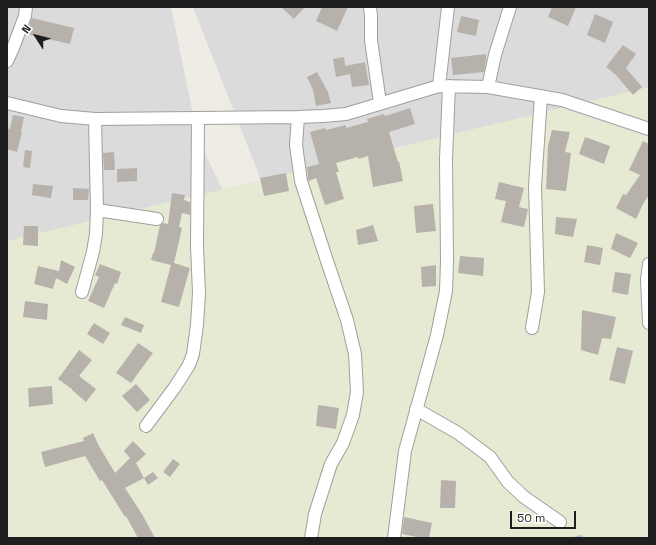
<!DOCTYPE html>
<style>
body{margin:0}
#map{position:relative;width:656px;height:545px;overflow:hidden;background:#eeece5;font-family:"Space Grotesk",sans-serif}
canvas{display:block}
.frame{position:absolute;inset:0;border:8px solid #1e1e1e;pointer-events:none}
.north{position:absolute;left:16px;top:16px;width:40px;height:40px;-webkit-text-stroke:3px #fff;paint-order:stroke;rotate:306deg;font-size:11px;font-weight:700;line-height:16px;text-align:center;color:#1e1e1e}
.north::after{content:'';display:block;margin:auto;width:14px;height:18px;background:#1e1e1e;clip-path:polygon(50% 0,100% 100%,50% 72%,0 100%)}
.scale{position:absolute;left:510px;top:511px;width:66px;height:18px;box-sizing:border-box;border:2px solid #1e1e1e;border-top:0;padding-left:5px;font-size:12px;line-height:14px;white-space:nowrap;color:#1e1e1e;-webkit-text-stroke:3px #fff;paint-order:stroke}
</style>
<div id="map">
<canvas width="656" height="545"></canvas>
<div class="frame"></div>
<div class="north">N</div>
<div class="scale">50 m</div>
</div>
<script>
const ctx = document.querySelector('canvas').getContext('2d');
ctx.lineJoin = 'round';
function paint(path, color) { ctx.fillStyle = color; ctx.fill(path, 'evenodd'); }
const shape = rows => new Path2D(rows.map(r => 'M' + r).join(''));
function stroke(path, color, width, dash) { ctx.strokeStyle = color; ctx.lineWidth = width; ctx.lineCap = dash ? 'butt' : 'round'; ctx.setLineDash(dash || []); ctx.stroke(path); }
const residential = shape([
 [7,7,171,7,198,139,295,339,7,538],
 [193,7,649,7,649,451,334,366]
]);
const farmland = shape([
 [649,87,649,538,7,538,7,241]
]);
const stream = shape([
 [575,538,580,536,583,538]
]);
const building = shape([
 [281,7,305,7,294,19],
 [322,7,348,7,337,31,316,21],
 [552,7,576,7,568,26,548,17],
 [595,14,613,22,605,43,587,35],
 [461,16,479,20,476,36,457,32],
 [32,18,74,28,70,44,26,34],
 [623,45,636,54,626,68,642,87,633,95,615,74,606,67],
 [486,54,486,60,484,72,453,75,451,58],
 [344,57,345,66,365,62,369,85,352,87,350,74,336,77,333,59],
 [317,72,328,92,331,103,316,106,313,90,307,77],
 [410,108,415,124,389,132,398,162,399,161,403,181,373,187,368,156,358,159,358,157,336,163,339,172,336,172,344,199,325,205,316,178,309,181,308,179,307,167,319,164,310,132,325,128,326,130,346,125,346,128,368,122,367,119,384,114,385,116],
 [13,115,24,117,21,132,22,132,17,152,7,149,7,128,10,129],
 [552,130,570,132,565,152,571,153,566,191,546,189,548,146],
 [585,137,610,146,604,164,579,154],
 [643,141,649,144,649,195,643,204,636,219,616,208,623,194,626,195,640,175,629,170],
 [25,150,32,151,30,168,23,167],
 [114,152,115,170,104,170,103,153],
 [137,168,137,181,117,182,117,169],
 [286,173,289,191,264,196,260,178],
 [499,182,524,188,519,207,528,209,524,227,501,222,506,201,495,199],
 [33,184,53,186,51,198,32,195],
 [73,188,89,189,88,200,73,200],
 [172,193,185,195,184,200,190,202,190,215,182,213,179,227,182,228,174,263,190,268,179,307,161,302,171,265,151,260,153,253,154,253,160,225,163,223,168,224],
 [433,204,436,231,416,233,414,206],
 [556,217,577,219,573,237,555,234],
 [373,225,378,241,358,245,356,230],
 [24,226,38,226,38,246,23,245],
 [616,233,638,243,630,258,611,249],
 [587,245,603,248,600,265,584,262],
 [460,256,484,258,483,276,458,273],
 [61,260,75,267,67,284,56,278,53,289,34,284,38,266,59,271],
 [100,264,121,272,117,284,115,283,104,308,88,301,99,277,95,275],
 [436,265,436,286,422,287,421,267],
 [615,272,631,274,628,295,612,292],
 [25,301,48,304,47,320,23,317],
 [582,310,616,317,611,339,602,338,598,355,581,350],
 [125,317,144,325,141,333,121,325],
 [94,323,110,333,103,344,87,334],
 [138,343,153,353,131,383,116,373],
 [617,347,633,351,625,384,609,380],
 [79,350,92,360,79,376,96,389,86,402,72,390,72,389,58,379],
 [136,384,150,400,137,412,122,396],
 [52,386,53,404,29,407,28,388],
 [318,405,339,408,336,429,316,426],
 [93,433,99,446,115,473,130,458,124,451,133,441,146,454,136,463,144,478,125,488,142,514,155,538,138,538,126,516,125,517,102,480,100,481,85,456,45,467,41,452,84,441,83,438],
 [173,459,180,464,170,477,163,472],
 [153,472,158,478,148,485,144,478],
 [441,480,456,481,455,508,440,508],
 [404,517,432,523,429,538,422,538,402,534]
]);
const minor = shape([
 [370,7,371,16,371,40,380,103],
 [7,61,13,48,25,16,26,7],
 [439,86,448,7],
 [488,87,495,55,510,7],
 [7,103,61,116,95,119,298,117,323,116,346,114,439,86,488,87,562,100,649,129],
 [298,117,296,145,301,181,327,261,347,320,355,354,357,392,353,415,343,443,331,464,315,514,311,538],
 [97,210,157,219],
 [82,292,93,252,96,234,97,210,95,119],
 [649,323,647,280,649,264],
 [532,328,538,292,535,186,541,96],
 [416,409,458,433,490,457,508,482,524,497,560,522],
 [146,426,175,387,189,365,193,354,197,325,199,293,197,246,198,118],
 [394,538,405,451,437,335,446,291,447,261,446,159,449,86]
]);
paint(residential, '#dcdbdb');
paint(farmland, '#e7ead3');
stroke(stream, '#abc9d6', 2.5);
paint(building, '#b7b1ab');
stroke(minor, '#9f9f9f', 14);
stroke(minor, '#fff', 12);
</script>
